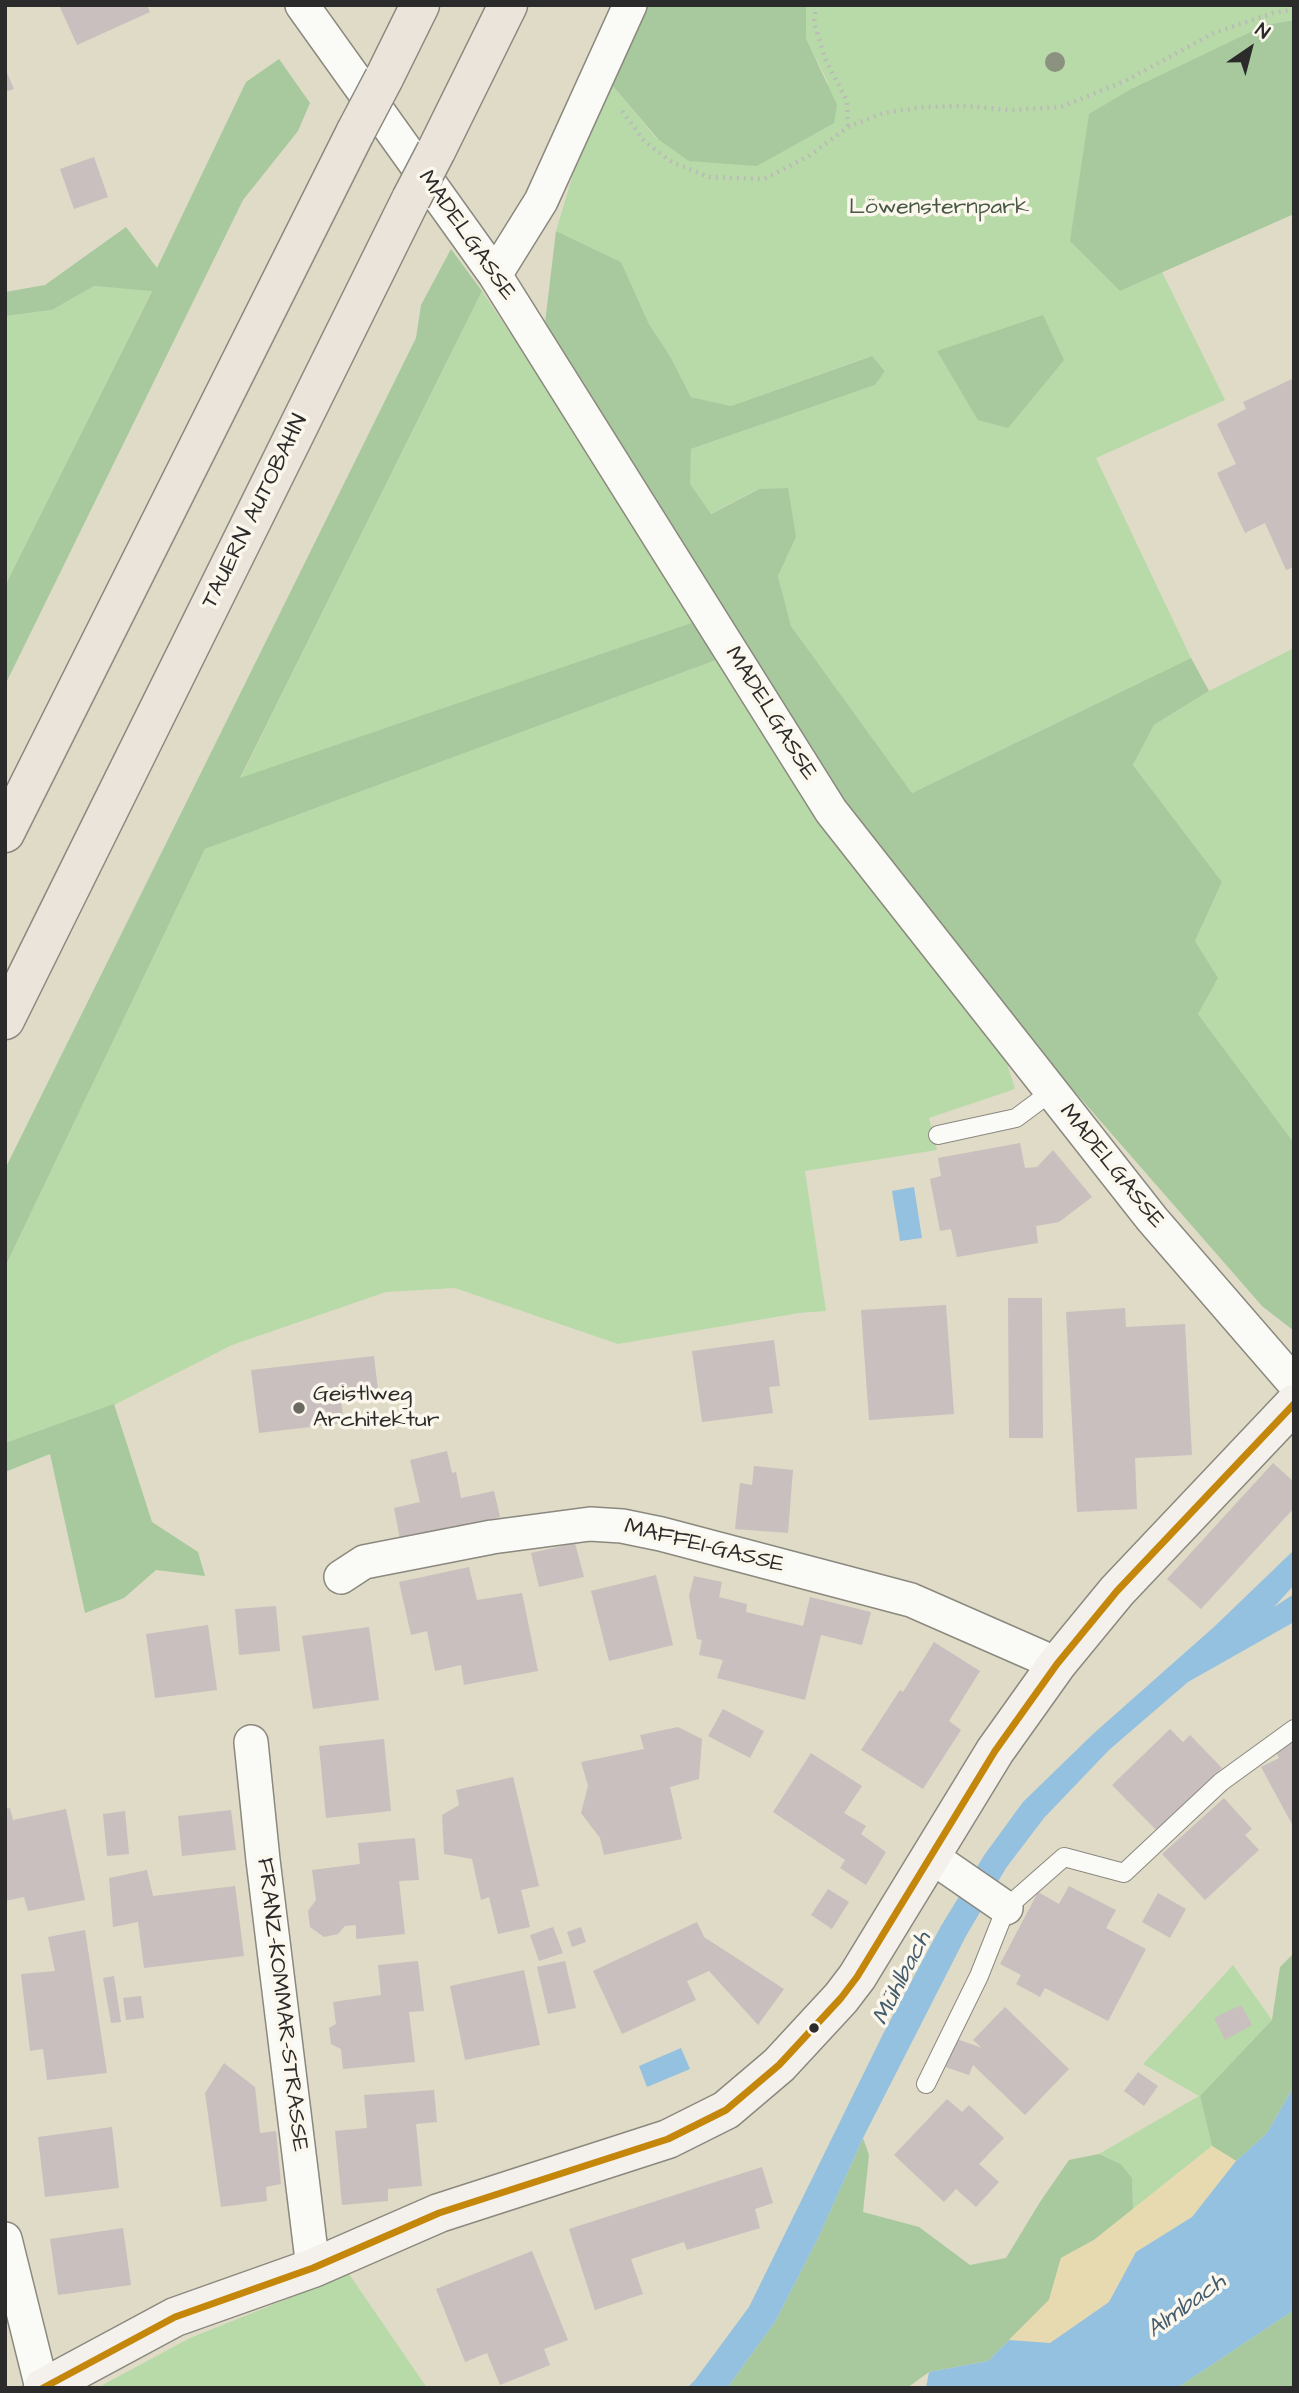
<!DOCTYPE html>
<meta charset="utf-8">
<style>
body{margin:0}
#map{position:relative;width:1299px;height:2393px;overflow:hidden;background:#dfdbc7;font-family:"Architects Daughter",sans-serif}
canvas{display:block}
.frame{position:absolute;inset:0;border:7px solid #2b2b2b;pointer-events:none}
.north{position:absolute;left:1215px;top:14px;width:70px;height:70px;-webkit-text-stroke:5px #fbf7ec;paint-order:stroke;rotate:35deg;font-size:19px;font-weight:700;line-height:28px;text-align:center;color:#2b2b2b}
.north::after{content:'';display:block;margin:auto;width:24px;height:32px;background:#2b2b2b;clip-path:polygon(50% 0,100% 100%,50% 72%,0 100%)}
</style>
<div id="map">
<canvas width="1299" height="2393"></canvas>
<div class="frame"></div>
<div class="north">N</div>
</div>
<script>
const ctx = document.querySelector('canvas').getContext('2d');
ctx.lineJoin = 'round';
function paint(path, color) { ctx.fillStyle = color; ctx.fill(path, 'evenodd'); }
const shape = rows => new Path2D(rows.map(r => 'M' + r).join(''));
function stroke(path, color, width, dash) { ctx.strokeStyle = color; ctx.lineWidth = width; ctx.lineCap = dash ? 'butt' : 'round'; ctx.setLineDash(dash || []); ctx.stroke(path); }
function label(font, color, halo, rows, align = 'center') {
  ctx.font = font + ' "Architects Daughter",sans-serif'; ctx.lineWidth = 7; ctx.setLineDash([]); ctx.textBaseline = 'middle'; ctx.strokeStyle = halo; ctx.fillStyle = color; for (const [text, x, y, turn = 0] of rows) {
    ctx.save(); ctx.translate(x, y); ctx.rotate((+turn || 0) * Math.PI / 180); ctx.textAlign = isNaN(turn) ? turn : align; if (halo) ctx.strokeText(text, 0, 0); ctx.fillText(text, 0, 0); ctx.restore();
  }
}
const green = shape([
 [806,5,1294,5,1294,20,1265,25,1131,89,1090,114,1120,291,1162,272,1225,400,1096,458,1191,658,912,793,791,626,778,576,796,537,758,489,710,514,689,484,691,449,875,385,885,370,871,356,731,406,691,397,670,356,649,324,621,262,556,231,574,171,611,84,657,139,828,83,806,38],
 [94,286,152,290,5,586,5,316,52,310],
 [482,291,597,463,694,622,240,779],
 [1294,648,1294,1143,1198,1014,1217,978,1195,941,1222,882,1133,765,1154,725,1209,691],
 [719,659,1006,1060,1015,1089,929,1118,937,1150,805,1171,826,1311,799,1313,618,1344,455,1288,386,1292,232,1345,114,1405,5,1443,5,1267,205,849],
 [1233,1965,1272,2020,1200,2096,1212,2146,1133,2209,1132,2178,1121,2164,1099,2154,1199,2096,1143,2064],
 [349,2274,427,2388,97,2388,190,2338]
]);
const forest = shape([
 [647,5,806,5,806,38,837,105,834,123,757,166,689,161,658,139,611,84],
 [1294,20,1294,214,1120,291,1070,241,1089,114,1131,89,1265,25],
 [279,59,310,103,298,131,243,200,5,685,5,586,152,291,94,286,52,310,5,316,5,292,45,285,126,227,157,268,246,82],
 [556,231,621,262,649,324,670,356,691,397,731,406,872,356,885,371,875,385,691,449,690,484,711,514,759,489,788,488,796,537,778,576,791,626,912,793,1191,658,1209,691,1154,725,1133,765,1222,882,1195,941,1218,978,1198,1014,1294,1143,1294,1331,1262,1306,1034,1045,846,805,544,331],
 [451,249,482,291,240,778,694,622,719,659,205,849,5,1267,5,1169,416,338,421,305],
 [1043,315,1064,360,1008,428,978,420,937,351],
 [114,1404,152,1522,198,1552,205,1576,156,1570,124,1598,85,1613,50,1454,5,1472,5,1443],
 [1294,1953,1294,2086,1267,2133,1236,2161,1212,2146,1200,2096,1272,2020,1280,1967],
 [863,2138,869,2155,863,2212,919,2227,970,2265,1006,2258,1040,2202,1069,2160,1099,2154,1121,2164,1132,2178,1133,2209,1094,2240,1061,2258,1049,2300,988,2361,929,2372,907,2388,727,2388,775,2322,819,2236],
 [1294,2310,1294,2388,1177,2388]
]);
const sand = shape([
 [1212,2146,1236,2161,1192,2217,1136,2252,1109,2302,1050,2343,1009,2340,1049,2300,1061,2258,1094,2240]
]);
const water = shape([
 [914,1187,922,1238,900,1241,892,1191],
 [1294,1550,1294,1585,1274,1607,1294,1594,1294,1622,1188,1682,1109,1750,1044,1818,1006,1868,966,1936,863,2138,819,2236,775,2322,727,2388,687,2388,695,2380,749,2307,883,2034,941,1926,985,1854,1023,1802,1093,1734,1215,1626],
 [681,2048,690,2069,647,2087,639,2066],
 [1294,2086,1294,2310,1177,2388,926,2388,929,2372,988,2361,1009,2340,1050,2343,1109,2302,1136,2252,1192,2217,1236,2161,1267,2133]
]);
const building = shape([
 [59,5,147,5,150,12,77,45],
 [5,68,14,89,5,92],
 [94,157,108,197,74,209,60,169],
 [1294,378,1294,567,1286,570,1265,523,1245,533,1217,473,1236,464,1217,424,1246,409,1243,402],
 [1020,1143,1025,1168,1037,1167,1053,1150,1092,1197,1059,1222,1036,1226,1038,1243,957,1257,951,1229,940,1231,930,1179,941,1176,938,1158],
 [1008,1298,1042,1298,1043,1438,1009,1438],
 [946,1305,954,1414,869,1420,861,1310],
 [1125,1308,1126,1327,1185,1324,1192,1455,1135,1458,1137,1509,1077,1512,1066,1312],
 [774,1340,780,1386,769,1387,773,1413,702,1422,692,1351],
 [374,1356,378,1390,340,1394,344,1423,259,1433,251,1370],
 [447,1451,452,1473,456,1472,461,1498,494,1491,500,1517,400,1539,394,1508,420,1502,410,1460],
 [1273,1463,1294,1482,1294,1508,1201,1609,1167,1579],
 [754,1466,793,1470,788,1533,735,1529,740,1483,752,1485],
 [575,1543,584,1577,539,1587,531,1553],
 [469,1567,477,1600,522,1593,538,1671,464,1685,461,1665,435,1671,427,1631,411,1635,399,1582],
 [656,1575,673,1645,609,1661,591,1591],
 [694,1576,722,1582,719,1597,747,1604,746,1612,803,1626,810,1597,871,1612,862,1645,821,1635,805,1700,717,1678,723,1660,699,1655,702,1640,697,1639,689,1596],
 [276,1606,280,1651,239,1655,235,1609],
 [208,1625,217,1690,155,1698,146,1634],
 [369,1627,379,1700,313,1709,302,1636],
 [934,1642,980,1671,949,1721,961,1730,923,1789,861,1750,900,1690,903,1692],
 [723,1709,764,1731,750,1758,708,1736],
 [678,1727,702,1739,699,1779,670,1787,682,1839,604,1855,600,1838,581,1813,588,1786,581,1762,644,1749,640,1735],
 [1170,1729,1183,1742,1190,1735,1222,1768,1157,1831,1112,1785],
 [384,1739,391,1811,326,1818,319,1746],
 [1294,1740,1294,1828,1261,1767,1279,1758,1275,1750],
 [811,1753,862,1786,844,1813,866,1826,861,1834,886,1852,866,1885,840,1868,845,1860,773,1812],
 [513,1777,539,1886,521,1890,530,1927,498,1934,489,1897,481,1900,472,1859,444,1854,442,1815,459,1805,456,1790],
 [1224,1798,1252,1829,1245,1835,1259,1850,1205,1900,1162,1854],
 [10,1808,13,1820,66,1809,85,1900,28,1911,24,1897,5,1901,5,1809],
 [231,1810,236,1850,182,1856,178,1816],
 [125,1811,129,1854,107,1856,103,1814],
 [415,1838,419,1880,399,1881,405,1934,356,1939,356,1925,345,1926,338,1934,324,1937,310,1927,308,1911,316,1900,312,1870,360,1864,358,1843],
 [147,1870,153,1896,235,1886,244,1956,144,1968,138,1922,113,1927,109,1878],
 [1069,1886,1116,1910,1106,1928,1146,1949,1108,2021,1045,1988,1040,1997,1016,1984,1021,1975,1000,1964,1038,1892,1059,1904],
 [828,1889,849,1902,832,1929,811,1915],
 [1158,1893,1186,1909,1170,1938,1142,1922],
 [697,1922,704,1937,784,1989,758,2025,709,1971,687,1981,696,2000,622,2034,593,1971],
 [553,1927,563,1953,539,1961,530,1935],
 [581,1927,586,1942,572,1947,567,1932],
 [85,1930,107,2073,47,2080,43,2049,30,2051,21,1974,55,1971,48,1937],
 [418,1961,424,2011,409,2012,415,2062,343,2069,341,2049,331,2044,329,2028,336,2024,333,2002,381,1995,378,1965],
 [565,1961,576,2008,548,2014,537,1967],
 [524,1970,540,2045,465,2060,450,1986],
 [114,1976,121,2022,111,2023,103,1978],
 [141,1996,144,2018,126,2020,123,1998],
 [1241,2005,1252,2025,1225,2040,1214,2018],
 [1005,2007,1069,2069,1025,2115,973,2065,969,2075,945,2067,957,2039,982,2048,973,2040],
 [224,2063,255,2087,260,2133,276,2131,281,2184,266,2187,267,2201,221,2207,205,2093],
 [1138,2072,1158,2086,1144,2106,1124,2091],
 [434,2090,437,2122,416,2124,422,2186,388,2189,388,2201,342,2205,335,2131,367,2128,364,2095],
 [947,2099,962,2112,969,2105,1004,2138,979,2164,999,2182,976,2207,956,2189,944,2202,894,2155],
 [112,2127,119,2188,45,2197,38,2137],
 [762,2167,773,2203,755,2209,760,2228,687,2250,684,2242,631,2259,643,2294,595,2310,569,2229],
 [123,2228,131,2285,58,2295,50,2239],
 [532,2251,568,2340,544,2349,550,2365,500,2385,487,2353,465,2362,436,2289]
]);
const path = shape([
 [816,5,814,23,826,61,847,101,848,127],
 [622,111,645,142,672,162,709,177,764,179,809,156,848,127,883,113,924,107,968,106,1009,110,1061,107,1125,81,1214,33,1273,13,1294,9]
]);
const lane = shape([
 [938,1135,1016,1118,1051,1092],
 [926,2084,979,1976,1006,1908,1064,1857,1124,1873,1221,1782,1294,1729]
]);
const street = shape([
 [302,5,495,275,831,811,1152,1219,1294,1383],
 [495,275,541,201,630,5],
 [341,1577,364,1562,492,1537,590,1524,622,1526,661,1534,911,1600,1057,1664],
 [251,1742,263,1860,313,2268],
 [932,1857,1006,1908],
 [5,2239,42,2388]
]);
const secondary = shape([
 [43,2388,175,2317,313,2268,439,2213,668,2139,726,2110,779,2065,841,1998,857,1977,995,1751,1057,1664,1117,1591,1294,1404]
]);
const highway = shape([
 [384,78,420,5],
 [436,151,508,5],
 [5,833,356,131],
 [5,1020,411,199]
]);
const highwayBridge = shape([
 [356,131,384,78],
 [411,199,436,151]
]);
const bus1 = shape([
 [43,2388,175,2317,313,2268,439,2213,668,2139,726,2110,779,2065,841,1998,857,1977,995,1751,1057,1664,1117,1591,1294,1404]
]);
const trees = [
 [1055,62]
];
const markers = [
 [299,1408,7,"#6a6962"],
 [814,2028,6,"#2b2b2b"]
];
const parkNames = [
 ["Löwensternpark",939,208]
];
const streetNames = [
 ["MADELGASSE",466,236,55],
 ["TAUERN AUTOBAHN",256,512,-64],
 ["MADELGASSE",770,714,58],
 ["MADELGASSE",1111,1167,51],
 ["MAFFEI-GASSE",704,1547,14],
 ["FRANZ-KOMMAR-STRASSE",281,2005,83]
];
const poiNames = [
 ["Geistlweg",313,1395],
 ["Architektur",313,1421]
];
const waterNames = [
 ["Mühlbach",903,1979,-63],
 ["Almbach",1187,2307,-36]
];
paint(green, '#b8daa9');
paint(forest, '#a7c99d');
paint(sand, '#e7dab0');
paint(water, '#94c1df');
paint(building, '#c8bfbe');
stroke(lane, '#8b887e', 20);
stroke(street, '#8b887e', 36);
stroke(secondary, '#8b887e', 41);
stroke(highway, '#8b887e', 41);
stroke(path, '#bbbbb7', 4.5, [2, 5]);
stroke(lane, '#fafaf7', 18);
stroke(street, '#fafaf7', 33);
stroke(secondary, '#f4f1ec', 38);
stroke(highway, '#ebe4db', 38);
stroke(highwayBridge, '#8b887e', 41, []);
stroke(highwayBridge, '#ebe4db', 38);
stroke(bus1, '#c4870b', 7);
ctx.fillStyle = '#8b927f';
for (const [x, y] of trees) { ctx.beginPath(); ctx.arc(x, y, 10, 0, 2 * Math.PI); ctx.fill(); }
for (const [x, y, r, color] of markers) { const dot = new Path2D(); dot.arc(x, y, r, 0, 2 * Math.PI); ctx.fillStyle = color; ctx.fill(dot); stroke(dot, '#fbf7ec', 2.5); }
label('23px', '#465744', '#fbf7ec', parkNames);
label('23px', '#2b2b2b', '#fbf7ec', streetNames);
label('23px', '#2b2b2b', '#fbf7ec', poiNames, 'left');
label('italic 24px', '#455c6e', '#fbf7ec', waterNames);
</script>
